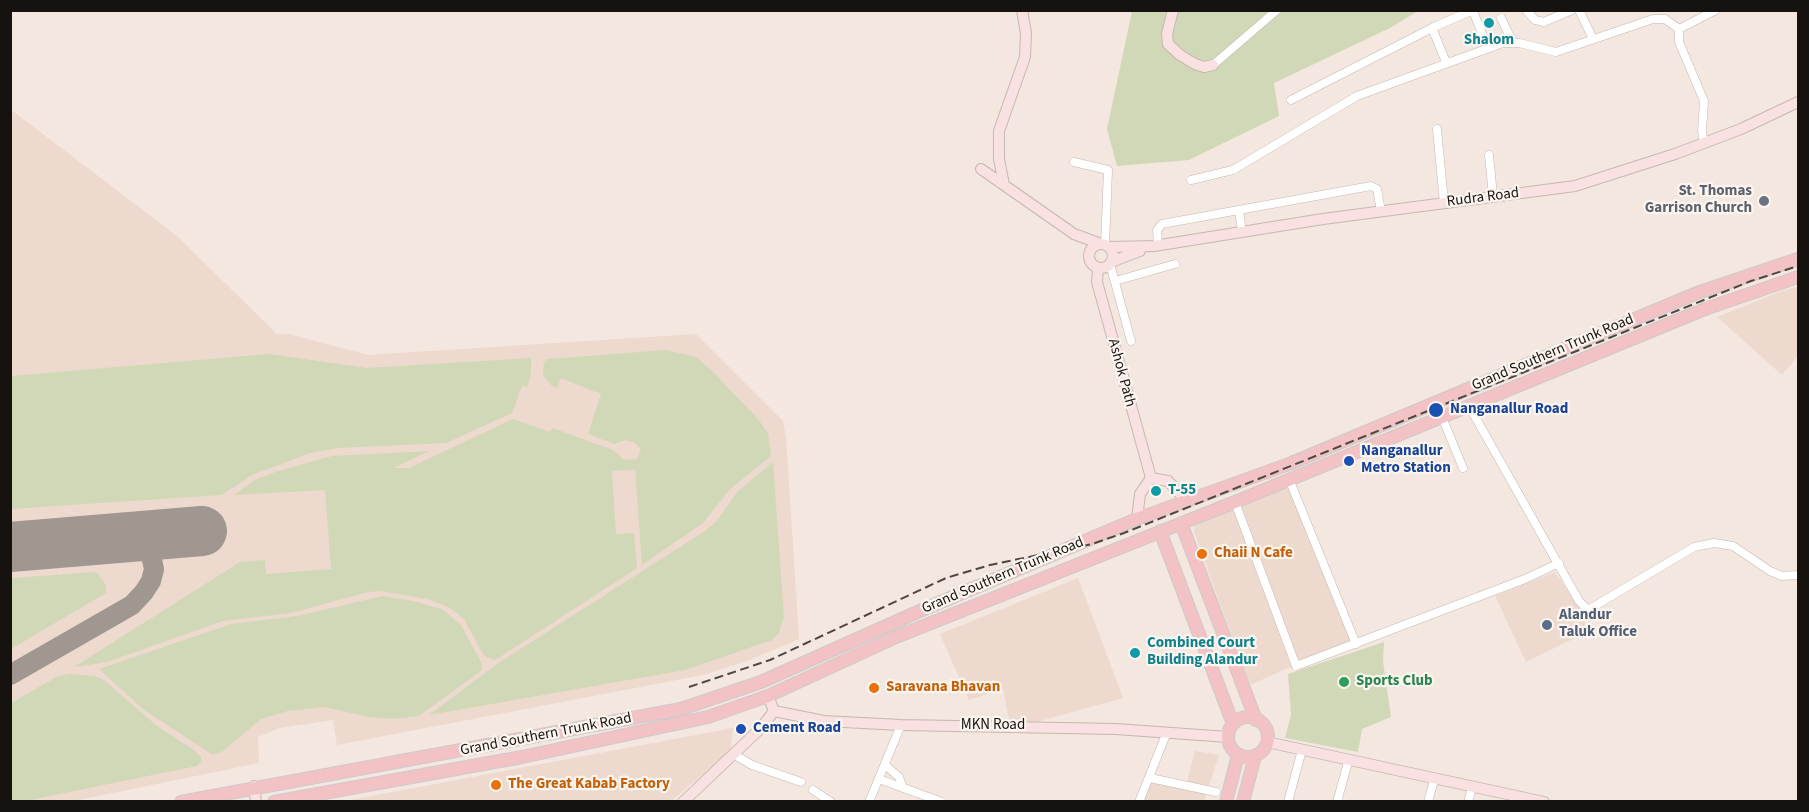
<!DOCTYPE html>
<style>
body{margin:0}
#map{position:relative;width:1809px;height:812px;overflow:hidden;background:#f4e7df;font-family:"Source Sans 3",sans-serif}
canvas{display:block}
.frame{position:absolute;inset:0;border:12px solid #16120f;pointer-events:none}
</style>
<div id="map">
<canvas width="1809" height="812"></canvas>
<div class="frame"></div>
</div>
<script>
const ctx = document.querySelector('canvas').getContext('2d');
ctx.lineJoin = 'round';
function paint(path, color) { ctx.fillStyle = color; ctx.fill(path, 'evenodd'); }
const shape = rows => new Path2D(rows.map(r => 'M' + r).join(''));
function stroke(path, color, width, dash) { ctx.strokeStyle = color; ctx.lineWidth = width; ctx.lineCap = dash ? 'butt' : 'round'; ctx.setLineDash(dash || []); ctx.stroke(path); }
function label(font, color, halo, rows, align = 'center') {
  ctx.font = font + ' "Source Sans 3",sans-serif'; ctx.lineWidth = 4.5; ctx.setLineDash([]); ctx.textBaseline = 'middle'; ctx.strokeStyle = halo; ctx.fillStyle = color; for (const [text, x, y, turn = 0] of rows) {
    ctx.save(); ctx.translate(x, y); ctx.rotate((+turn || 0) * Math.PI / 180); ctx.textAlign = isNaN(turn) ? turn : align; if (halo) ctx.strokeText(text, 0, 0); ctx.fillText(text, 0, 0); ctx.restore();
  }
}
const built = shape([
 [10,109,177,236,277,334,289,334,368,355,696,334,783,421,786,438,799,639,747,661,703,675,337,745,333,720,279,728,258,737,259,763,74,801,11,801],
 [1798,287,1798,356,1782,375,1717,317,1787,289],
 [1292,486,1354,639,1250,685,1194,532,1195,525],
 [1555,572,1585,617,1585,633,1526,662,1495,596],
 [1078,578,1123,698,1029,724,1010,724,1003,689,969,700,940,634],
 [733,728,730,752,671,801,339,802],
 [1195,751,1219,755,1204,801,1142,802,1152,780,1186,787]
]);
const green = shape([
 [1132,11,1418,11,1390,28,1274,83,1279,116,1189,160,1117,166,1107,129],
 [666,350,696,357,712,371,758,419,768,433,771,456,729,490,703,523,642,565,635,470,612,471,616,534,634,533,637,568,500,657,494,660,484,656,464,619,450,608,428,599,381,591,368,592,291,613,223,621,107,662,74,667,240,562,265,560,266,574,331,569,325,490,234,495,255,480,278,471,332,456,429,451,394,468,409,468,513,419,550,432,553,428,613,450,624,460,637,459,641,449,634,442,625,440,614,444,588,434,601,394,561,378,557,388,552,386,543,375,544,362,547,359],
 [269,354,367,368,531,358,531,371,528,387,522,386,512,413,446,443,338,448,310,453,252,475,222,495,11,509,11,376],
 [773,462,784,618,779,633,772,640,685,670,429,715,497,664,705,531,716,522,737,492],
 [96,572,106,585,106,593,11,649,11,578],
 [383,596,413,601,442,609,461,625,481,662,482,670,419,716,392,719,369,717,324,707,288,711,261,719,223,751,213,755,144,710,99,669,231,624,297,616],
 [1384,642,1383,661,1391,717,1362,729,1358,752,1285,738,1291,715,1288,674],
 [70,674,95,676,104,680,157,726,194,750,201,757,201,762,197,766,25,801,11,801,11,703,58,676]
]);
const taxiway = shape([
 [10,675,132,605,144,592,151,581,154,569,151,555,137,540,129,537]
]);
const runway = shape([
 [10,547,202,531]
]);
const street = shape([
 [1526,10,1535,20,1544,22,1572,10],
 [1579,10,1593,39],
 [1473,11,1488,48],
 [1501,18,1513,43],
 [1432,28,1446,62],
 [1679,29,1679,42,1704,101,1702,131,1704,143],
 [1679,29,1716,10],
 [1213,65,1277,10],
 [1291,100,1432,28,1473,10],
 [1437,129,1444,203],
 [1489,155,1493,196],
 [1074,162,1108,170,1105,245],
 [1191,180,1233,170,1357,96,1503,43,1519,43,1556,52,1653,19,1665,19,1679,29],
 [1239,210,1242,232],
 [1158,245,1157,230,1162,224,1371,186,1377,189,1381,211],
 [1110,264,1131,341],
 [1115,281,1175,264],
 [1469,406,1579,601,1588,610,1694,547,1714,543,1733,546,1770,571,1782,576,1798,575],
 [1442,417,1463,468],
 [1289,479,1356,644],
 [1235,502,1296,666,1525,579,1559,563],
 [733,754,752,765,801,782],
 [885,765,899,777,903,788],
 [1150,778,1216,792],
 [879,779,942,802],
 [813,790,831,802],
 [869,802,901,725],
 [1139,802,1167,732],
 [1288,802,1302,750],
 [1337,802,1349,759],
 [1428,802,1434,780],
 [1468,802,1472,788]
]);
const secondary = shape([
 [1173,10,1167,34,1168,44,1180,55,1195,64,1204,67,1213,65],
 [981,169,1074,234,1101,244],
 [1004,185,999,159,999,131,1025,57,1026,33,1022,10],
 '1089 256a12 12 0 1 1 24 0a12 12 0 1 1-24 0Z',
 [1109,247,1154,246,1323,219,1575,186,1675,154,1741,129,1798,102],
 [1111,262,1140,251],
 [1098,268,1097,282,1151,478],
 [1137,519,1140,494,1151,478,1168,481,1186,500],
 [768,696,774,711,824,721,901,725,1116,729,1228,737],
 [1267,742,1544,802],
 [254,786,256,802],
 [683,802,761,728,774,711]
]);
const primary = shape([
 [1181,523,1256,720],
 [1160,531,1233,724],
 '1228 737a20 20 0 1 1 40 0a20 20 0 1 1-40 0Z',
 [181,802,681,709,761,682,922,610,1137,519,1289,464,1697,293,1798,259],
 [274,802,522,757,708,717,768,696,896,637,1235,502,1705,309,1798,277],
 [1226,802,1238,755],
 [1243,802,1255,756]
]);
const rail = shape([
 [689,687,770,660,946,578,990,565,1092,544,1124,533,1751,281,1798,266]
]);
const markers = [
 [1489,23,6,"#0f9aa8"],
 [1764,201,6,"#6b7280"],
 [1436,410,8,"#1a4fb4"],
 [1349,461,6,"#1a4fb4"],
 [1156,491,6,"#0f9aa8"],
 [1202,554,6,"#e8710a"],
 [1547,625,6,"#5c6f8a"],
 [1135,653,6,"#0f9aa8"],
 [1344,682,6,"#2e9e5b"],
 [874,688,6,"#e8710a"],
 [741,729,6,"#1a4fb4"],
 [496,785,6,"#e8710a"]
];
const cultureNames = [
 ["Shalom",1489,41,"center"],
 ["T-55",1168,491],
 ["Combined Court",1147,644],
 ["Building Alandur",1147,661]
];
const worshipNames = [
 ["St. Thomas",1752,192],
 ["Garrison Church",1752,209]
];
const streetNames = [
 ["Rudra Road",1483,198,-7],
 ["Grand Southern Trunk Road",1553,353,-23],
 ["Ashok Path",1121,373,75],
 ["Grand Southern Trunk Road",1003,576,-23],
 ["MKN Road",993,726],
 ["Grand Southern Trunk Road",546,735,-11]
];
const transitNames = [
 ["Nanganallur Road",1450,410],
 ["Nanganallur",1361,452],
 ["Metro Station",1361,469],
 ["Cement Road",753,729]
];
const foodNames = [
 ["Chaii N Cafe",1214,554],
 ["Saravana Bhavan",886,688],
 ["The Great Kabab Factory",508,785]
];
const serviceNames = [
 ["Alandur",1559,616],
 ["Taluk Office",1559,633]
];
const leisureNames = [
 ["Sports Club",1356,682]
];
paint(built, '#edd9cd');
paint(green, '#d1d8b7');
stroke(taxiway, '#a09790', 20);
stroke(runway, '#a09790', 50);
stroke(street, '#c5b8b0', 9);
stroke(secondary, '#c5b8b0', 12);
stroke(primary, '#cccbca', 14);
stroke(street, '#fff', 8);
stroke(secondary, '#f9e0e1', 10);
stroke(primary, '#f2c2c4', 12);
stroke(rail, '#4d4742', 2, [9, 4.5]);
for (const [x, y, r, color] of markers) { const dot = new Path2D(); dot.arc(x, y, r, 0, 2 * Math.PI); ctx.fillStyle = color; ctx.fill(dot); stroke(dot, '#fdf5f0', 2); }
label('bold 15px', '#0d838f', '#fdf5f0', cultureNames, 'left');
label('bold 15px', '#5b616d', '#fdf5f0', worshipNames, 'right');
label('15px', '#16120f', '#fdf5f0', streetNames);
label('bold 15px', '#164399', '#fdf5f0', transitNames, 'left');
label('bold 15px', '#c56008', '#fdf5f0', foodNames, 'left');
label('bold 15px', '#4e5e75', '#fdf5f0', serviceNames, 'left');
label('bold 15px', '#27864d', '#fdf5f0', leisureNames, 'left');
</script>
